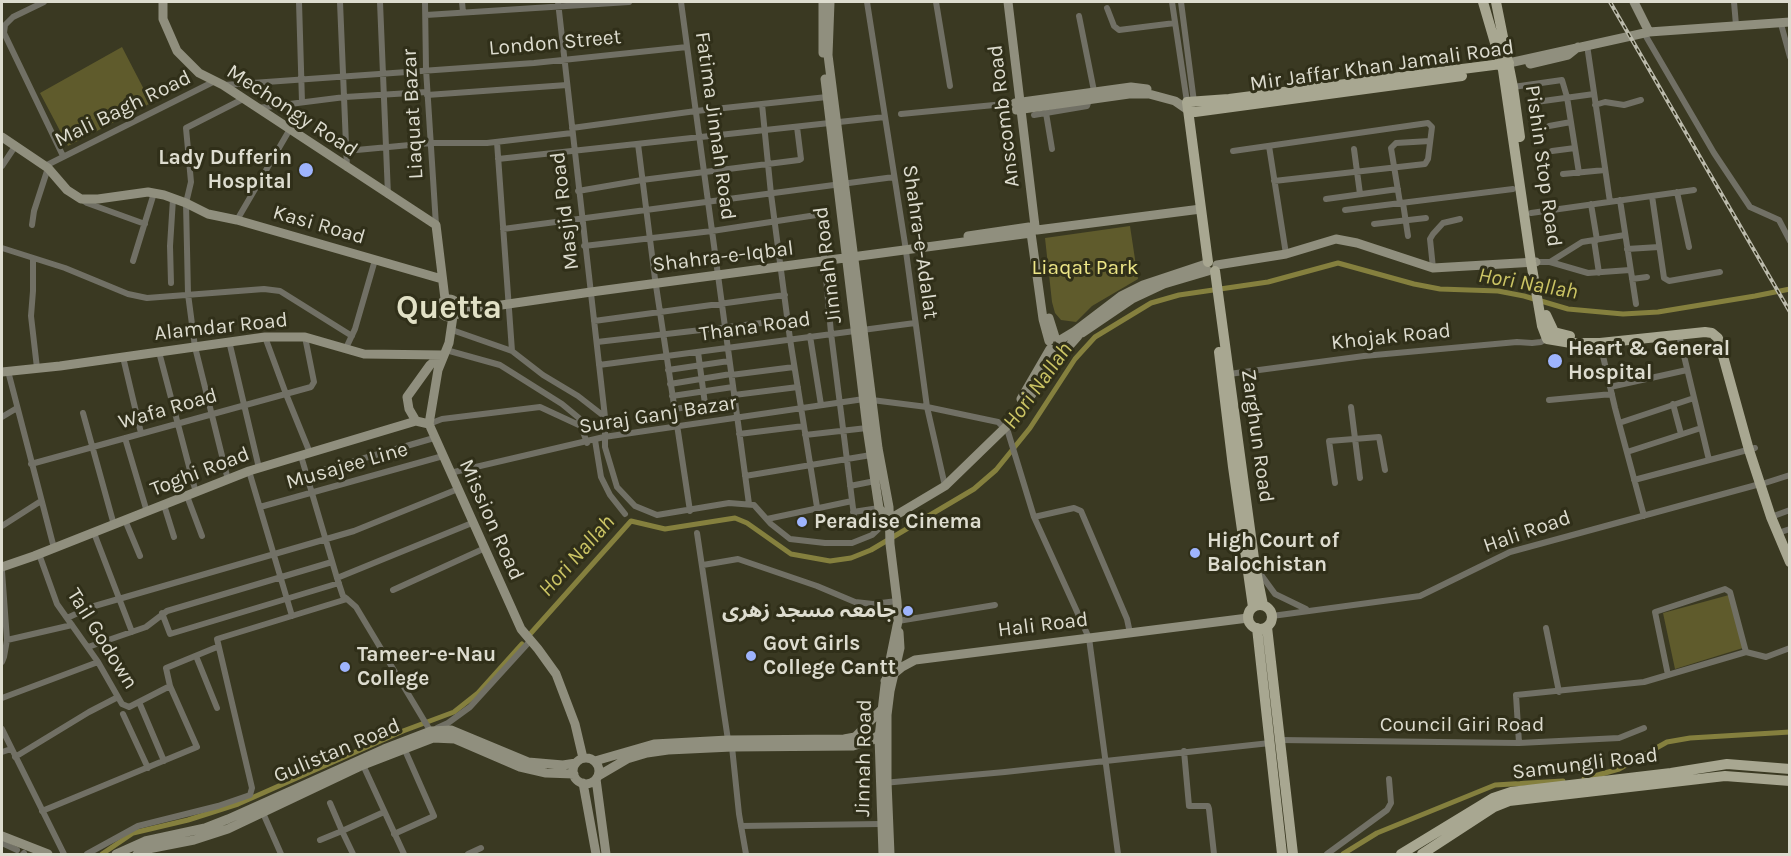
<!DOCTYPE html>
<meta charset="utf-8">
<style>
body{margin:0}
#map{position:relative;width:1791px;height:856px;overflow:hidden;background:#3a3922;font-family:Karla,sans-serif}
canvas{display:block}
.frame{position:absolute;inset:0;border:3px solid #dddccf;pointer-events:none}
</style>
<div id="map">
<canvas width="1791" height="856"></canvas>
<div class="frame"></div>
</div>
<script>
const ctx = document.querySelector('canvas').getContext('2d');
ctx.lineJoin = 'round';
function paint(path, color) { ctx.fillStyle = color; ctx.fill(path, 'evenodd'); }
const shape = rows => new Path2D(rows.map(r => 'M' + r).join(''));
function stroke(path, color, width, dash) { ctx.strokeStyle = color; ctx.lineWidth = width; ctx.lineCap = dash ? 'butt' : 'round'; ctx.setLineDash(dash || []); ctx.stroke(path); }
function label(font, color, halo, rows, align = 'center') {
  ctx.font = font + ' Karla,"Noto Sans Arabic",sans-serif'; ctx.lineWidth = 6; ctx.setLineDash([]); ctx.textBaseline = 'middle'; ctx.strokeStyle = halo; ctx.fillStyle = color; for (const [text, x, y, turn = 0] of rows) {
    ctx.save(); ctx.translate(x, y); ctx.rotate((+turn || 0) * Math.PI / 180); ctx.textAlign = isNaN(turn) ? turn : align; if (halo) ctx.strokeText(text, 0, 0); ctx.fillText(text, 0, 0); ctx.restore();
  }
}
const green = shape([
 [122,47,151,103,68,146,40,93],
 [1130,226,1138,279,1092,306,1076,322,1061,320,1055,313,1052,302,1045,238],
 [1729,595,1743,648,1675,669,1663,613]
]);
const canal = shape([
 [531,633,631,521,665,529,735,518,747,523,791,554,830,561,851,558,871,550,974,489,996,470,1030,428,1075,359,1095,337,1151,303,1179,295,1268,282,1338,263,1414,284,1440,289,1498,291,1524,296,1568,309,1623,314,1658,312,1755,296,1790,289],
 [1584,779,1619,769,1667,742,1690,738,1790,732],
 [102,854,133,833,188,820,238,804,403,731,454,712,478,693,522,644],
 [1343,854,1377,833,1495,785,1563,781]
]);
const street = shape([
 [44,2,13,17,5,25,4,33,63,156],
 [299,2,302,102],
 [340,2,347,168],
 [380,2,388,195],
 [425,2,426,69,436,225],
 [462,2,463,12],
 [558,2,605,417],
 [681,2,749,504],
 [867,2,905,244,927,407,945,486],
 [936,2,950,86],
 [1172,2,1187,102],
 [1181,2,1194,102],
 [1734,2,1736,25],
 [1107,8,1114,26,1119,30,1175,23],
 [426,15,629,2],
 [1079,16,1094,91],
 [1781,24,1790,57],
 [1644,33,1714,153,1750,207,1779,220,1790,241],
 [1587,45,1610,202],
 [224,85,534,63,687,47],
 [1513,87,1562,80,1567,97,1579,173],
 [427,95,567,85],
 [1536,102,1594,94],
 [762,104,771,194,790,339,817,507],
 [1595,105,1605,102,1624,105,1641,100],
 [258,108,345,97,427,92],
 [1046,113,1052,149],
 [901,114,1015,103],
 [1034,115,1087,106,1089,100],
 [1549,126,1571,122],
 [572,128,696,111,827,97],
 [497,142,512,351],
 [638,144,655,279,690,511],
 [1269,146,1286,254],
 [1354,149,1360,194],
 [346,151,431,143,487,143,572,133],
 [1233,151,1428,123,1432,127,1428,159,1425,164,1274,181],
 [1552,151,1575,148],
 [498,159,885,117],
 [2,166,16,145],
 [45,166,215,81],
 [1563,174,1605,170],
 [578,191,642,180,799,160,801,159,797,127],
 [1677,192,1689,247],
 [1652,196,1664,278,1669,281,1720,272],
 [81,199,87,203,145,224],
 [1326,199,1398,189],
 [1620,200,1636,304],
 [1400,203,1391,148,1396,143,1430,141],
 [1403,203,1408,236],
 [1591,204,1597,240],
 [1345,210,1513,189],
 [1531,213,1694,190],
 [237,220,290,129],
 [1374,224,1426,218],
 [32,225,34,211,48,168],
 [503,229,894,177],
 [1594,240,1599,273],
 [584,246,712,231,823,214],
 [2,248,65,268,128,294,147,298,264,289,280,291,352,336],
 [1627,249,1659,247],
 [824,256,831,333,854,516],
 [33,258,33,291,31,316,37,368],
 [133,261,154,193],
 [1536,262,1550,262,1588,273,1630,270],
 [1550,262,1582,242,1625,235],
 [1433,268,1430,239,1433,234,1443,223,1460,219],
 [1632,279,1647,277],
 [171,283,170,246,173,199],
 [594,321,785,295],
 [452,330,512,351,543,375,578,396,605,417,605,447,617,487,635,506,657,515,729,503,754,505,771,524,790,539,825,543,852,543,872,535,888,520],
 [1679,335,1709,460],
 [810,336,821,405],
 [265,337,286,394,310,453],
 [229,341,259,468],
 [597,342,788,320],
 [1600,343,1615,408,1644,516],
 [346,348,355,329,375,260],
 [446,350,500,365,562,404,579,418,581,426],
 [159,352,196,493],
 [698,352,705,404],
 [123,357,141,433],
 [599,365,915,323],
 [668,370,729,361],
 [8,371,54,548],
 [1229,374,1364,356,1517,342,1532,343,1541,342,1549,337],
 [731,375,794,367],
 [670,384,731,374],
 [1610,387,1687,370],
 [734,395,798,387],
 [672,396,733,387],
 [1549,400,1612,394],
 [1673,404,1681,434],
 [1351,407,1360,478],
 [674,409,735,400],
 [83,413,114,525],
 [2,417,17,408],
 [1619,423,1694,398],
 [429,424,442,419,540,407,581,426,587,443],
 [739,434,804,426],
 [805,435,867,428],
 [125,438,147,512],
 [595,440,601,477,610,495,625,514],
 [1627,452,1701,428],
 [301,456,337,578,343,596,347,599],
 [31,464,311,387,314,382,305,337],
 [249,471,292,616],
 [450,473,604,437,864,399,927,407,998,422,1008,432,1034,517,1089,638,1118,854],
 [306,475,434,438],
 [745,476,871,455],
 [228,480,195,347,188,294,186,203,191,182,186,128,243,99],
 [1634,480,1755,448],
 [1335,483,1329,441,1379,437,1385,470],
 [1765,483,1790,475],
 [850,486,875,481],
 [187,496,202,536],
 [164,505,174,537],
 [260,507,443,456],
 [853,512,879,508],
 [1034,517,1074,508,1081,511,1127,619,1130,633],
 [1771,517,1790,510],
 [767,519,852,501],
 [125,520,140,556],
 [2,526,41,501],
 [94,533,132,632],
 [697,533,728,740],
 [1778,533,1790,529],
 [39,554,57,604,98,662,122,704,129,707,170,686],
 [703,565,738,559,817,586,855,602,873,604,897,601],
 [2,571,7,640,4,657,2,662],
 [1259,572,1275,594,1306,609],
 [337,578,472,523],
 [393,590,483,549],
 [347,599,356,607,431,732],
 [162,613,170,634,339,583],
 [1272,616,1420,596,1510,552,1760,484],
 [67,618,91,607,354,531,458,489],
 [898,621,995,605],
 [1546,628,1559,692],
 [7,640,72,625],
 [88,647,146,627,167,611,332,562],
 [196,656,217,708],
 [1668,675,1655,612,1725,589,1730,592,1746,652],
 [2,698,98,662],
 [139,702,164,761],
 [123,714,148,768],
 [437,728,448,723,470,707,530,641],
 [2,729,64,854],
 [1280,740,1519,743,1619,738,1644,728],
 [1519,743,1516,695,1644,682,1746,652,1766,657,1790,648],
 [732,747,739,814,746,854],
 [1184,751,1189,806,1208,806,1209,809,1214,854],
 [2,752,11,749],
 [15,757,89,712,118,697],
 [363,765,404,854],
 [883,783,1005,772,1270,743],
 [42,811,197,747,170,686,166,668,217,647],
 [263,813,281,854],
 [741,826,880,824],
 [394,834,434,816,404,748],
 [320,840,342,831,330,803],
 [2,843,17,850],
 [23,854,24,853],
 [87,854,138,826,218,806,250,795,252,788,217,639,347,599],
 [353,854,342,831,384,812],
 [468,854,481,848],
 [1327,854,1387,810,1391,803,1389,779]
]);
const secondary = shape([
 [163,2,163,19,177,51,199,73,223,85,436,225,445,299],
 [823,2,823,53],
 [830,2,828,55,878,448,889,507,890,544,897,601,898,621,885,685,879,737,883,854],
 [1008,2,1035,226],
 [1634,2,1649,32],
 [1509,63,1649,32,1790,22],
 [1530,64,1568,55,1578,47],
 [825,79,867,428,879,508,888,520],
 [1015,103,1131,87,1147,89],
 [1016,110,1129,94,1149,94,1175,101,1188,110],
 [2,137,48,168,67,190,81,199,98,199,148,192,164,195,186,203,208,214,237,220,442,279],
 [1037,230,1201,209],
 [1031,233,1043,319,1049,341],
 [968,236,1029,227],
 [1217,265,1286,254,1336,239,1357,243,1433,268,1536,262],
 '440 308a9 9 0 1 1 18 0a9 9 0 1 1-18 0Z',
 [455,315,467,310,591,292,1031,233],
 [1049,318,1055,337],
 [1082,333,1132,299,1164,284,1208,271],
 [1060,340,1075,331,1121,296,1143,285,1206,264],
 [1056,361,1078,336],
 [2,372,60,366,265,337,305,337,364,354,443,355],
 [1021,399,1050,349],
 [416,421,409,409,407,397,430,365,441,356],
 [429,424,521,629,538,649,556,674,575,724,583,758],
 [429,424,438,370,449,343,453,316],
 [888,520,945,486,1012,421,1055,363,1056,350],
 [2,567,34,556,249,471,416,421,429,424],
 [885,681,902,667,915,660,1248,618],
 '573 771a13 13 0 1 1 26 0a13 13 0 1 1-26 0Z',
 [595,761,654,744,728,740,844,739,855,737,881,710],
 [598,776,627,759,647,753,668,750,732,747,853,746,872,740,887,729],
 [596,779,606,854],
 [583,783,596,854],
 [2,836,48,854],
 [116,854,145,841,205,828,228,819,384,749,431,731,451,730,528,762,563,765,576,763],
 [137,854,148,849,194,840,228,829,363,765,433,738,455,739,520,767,546,773,574,774],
 [890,854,887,782,887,715,890,691,900,648,899,632]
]);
const primary = shape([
 [1483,2,1503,70,1531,262,1542,326,1547,339,1571,343,1600,343,1705,332,1712,333,1718,338,1749,450,1771,517,1790,562],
 [1496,2,1513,87,1520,137],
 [1188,110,1195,112,1462,76],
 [1208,262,1187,102,1229,99,1509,63],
 [1215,271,1255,566,1263,605],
 [1546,315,1554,332,1570,336],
 [1219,352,1233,467,1253,607],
 '1248 617a12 12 0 1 1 24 0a12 12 0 1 1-24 0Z',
 [1267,627,1293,854],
 [1257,628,1282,854],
 [1401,854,1493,798,1511,792,1671,773,1727,764,1790,769],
 [1422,854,1494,807,1509,801,1725,776,1790,781]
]);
const rail = shape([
 [1610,2,1790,312]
]);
const markers = [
 [306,170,8,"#9eb4fd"],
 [1555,361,8,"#9eb4fd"],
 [802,522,6,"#9eb4fd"],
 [1195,553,6,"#9eb4fd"],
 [908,611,6,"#9eb4fd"],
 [751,656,6,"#9eb4fd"],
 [345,667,6,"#9eb4fd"]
];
const streetNames = [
 ["London Street",555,43,-5],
 ["Mir Jaffar Khan Jamali Road",1382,66,-8],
 ["Mali Bagh Road",123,109,-26],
 ["Mechongy Road",292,111,33],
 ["Liaquat Bazar",413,114,-93],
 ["Anscomb Road",1004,116,-97],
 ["Fatima Jinnah Road",715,126,82],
 ["Pishin Stop Road",1543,166,82],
 ["Masjid Road",565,211,-97],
 ["Kasi Road",319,225,16],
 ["Shahra-e-Adalat",920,242,82],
 ["Shahra-e-Iqbal",723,257,-7],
 ["Jinnah Road",828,265,-97],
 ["Alamdar Road",221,327,-6],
 ["Thana Road",755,327,-8],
 ["Khojak Road",1391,337,-6],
 ["Wafa Road",168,409,-16],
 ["Suraj Ganj Bazar",658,415,-9],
 ["Zarghun Road",1257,436,82],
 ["Musajee Line",347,466,-16],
 ["Toghi Road",200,472,-21],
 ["Mission Road",491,520,66],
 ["Hali Road",1527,532,-19],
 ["Hali Road",1043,625,-7],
 ["Tail Godown",102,639,58],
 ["Council Giri Road",1462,725],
 ["Gulistan Road",337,751,-23],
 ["Jinnah Road",864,758,-89],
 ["Samungli Road",1585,764,-7]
];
const poiNames = [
 ["Lady Dufferin",292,158,"right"],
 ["Hospital",292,182,"right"],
 ["Heart & General",1568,349],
 ["Hospital",1568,373],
 ["Peradise Cinema",814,522],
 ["High Court of",1207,541],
 ["Balochistan",1207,565],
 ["جامعہ مسجد زھری",896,611,"right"],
 ["Govt Girls",763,644],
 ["College Cantt",763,668],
 ["Tameer-e-Nau",357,655],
 ["College",357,679]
];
const parkNames = [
 ["Liaqat Park",1085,268]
];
const waterNames = [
 ["Hori Nallah",1528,284,10],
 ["Hori Nallah",1038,386,-54],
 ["Hori Nallah",577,556,-48]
];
const townNames = [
 ["Quetta",449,309]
];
paint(green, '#5f5b2c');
stroke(canal, '#85803e', 5);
stroke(street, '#717065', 6);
stroke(secondary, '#908f7e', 9);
stroke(primary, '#a8a791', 10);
stroke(rail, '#bbbaab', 4);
stroke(rail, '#302f19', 1.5, [4.5]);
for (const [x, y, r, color] of markers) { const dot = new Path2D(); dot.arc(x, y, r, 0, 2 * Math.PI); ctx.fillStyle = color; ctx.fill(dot); stroke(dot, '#302f19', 2); }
label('21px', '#dddccf', '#302f19', streetNames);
label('bold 21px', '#dddccf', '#302f19', poiNames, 'left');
label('21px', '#eee787', '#302f19', parkNames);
label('italic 22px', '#cbc464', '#302f19', waterNames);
label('bold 33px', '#e2e1c6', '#302f19', townNames);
</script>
